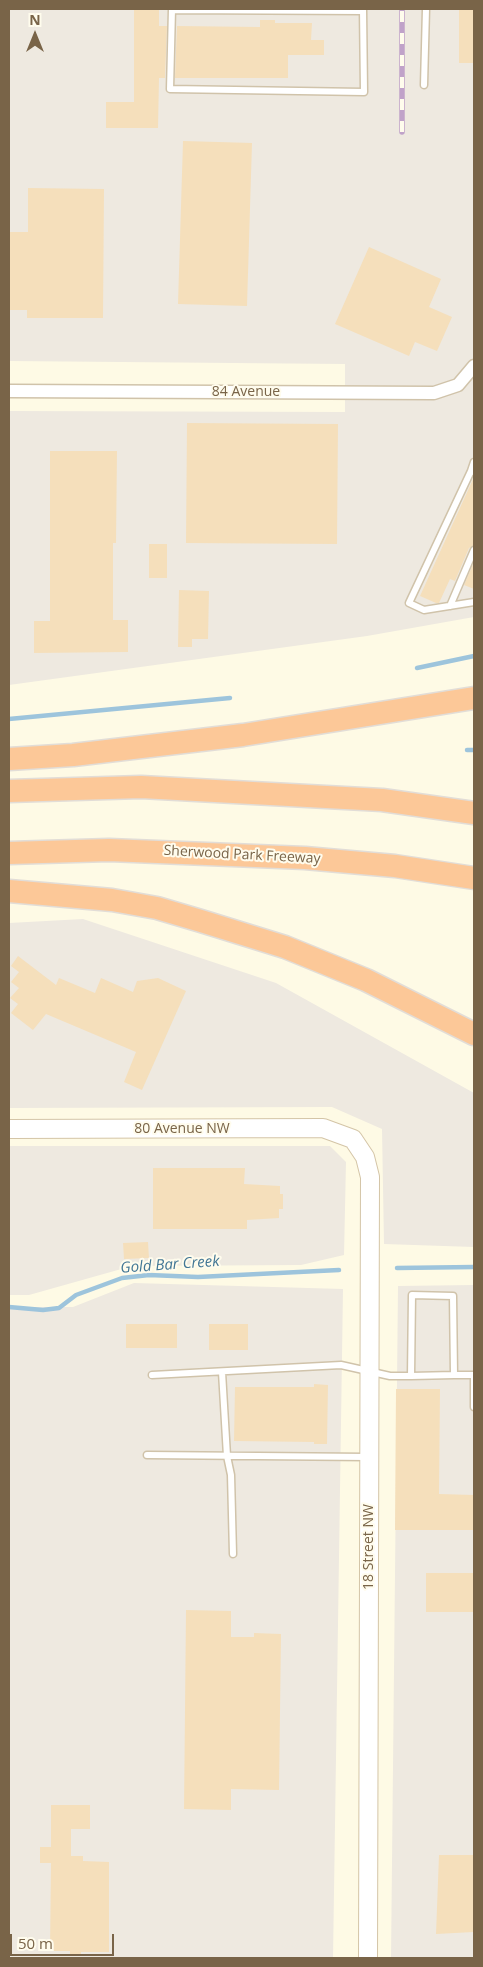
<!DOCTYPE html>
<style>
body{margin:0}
#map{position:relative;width:483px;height:1967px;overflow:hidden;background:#fefae5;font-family:"Open Sans",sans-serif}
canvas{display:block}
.frame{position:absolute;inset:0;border:10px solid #796448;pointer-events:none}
.north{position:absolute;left:10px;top:10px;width:50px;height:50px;-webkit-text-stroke:4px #fffced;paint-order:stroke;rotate:0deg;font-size:14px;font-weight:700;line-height:20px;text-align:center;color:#796448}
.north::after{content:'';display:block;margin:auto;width:18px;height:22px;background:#796448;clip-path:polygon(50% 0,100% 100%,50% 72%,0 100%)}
.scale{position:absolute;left:10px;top:1934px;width:104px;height:22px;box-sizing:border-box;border:2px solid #796448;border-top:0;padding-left:6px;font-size:15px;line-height:18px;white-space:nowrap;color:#796448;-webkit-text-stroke:4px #fffced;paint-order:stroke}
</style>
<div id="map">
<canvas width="483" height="1967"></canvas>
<div class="frame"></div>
<div class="north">N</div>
<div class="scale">50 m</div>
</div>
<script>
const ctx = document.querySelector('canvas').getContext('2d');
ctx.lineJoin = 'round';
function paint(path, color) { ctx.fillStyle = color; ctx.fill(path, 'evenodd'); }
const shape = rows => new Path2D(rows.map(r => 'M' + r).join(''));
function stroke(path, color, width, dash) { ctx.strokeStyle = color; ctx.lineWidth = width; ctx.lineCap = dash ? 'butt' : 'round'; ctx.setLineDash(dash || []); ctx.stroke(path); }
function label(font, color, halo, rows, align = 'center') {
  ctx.font = font + ' "Open Sans",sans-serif'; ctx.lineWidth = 4; ctx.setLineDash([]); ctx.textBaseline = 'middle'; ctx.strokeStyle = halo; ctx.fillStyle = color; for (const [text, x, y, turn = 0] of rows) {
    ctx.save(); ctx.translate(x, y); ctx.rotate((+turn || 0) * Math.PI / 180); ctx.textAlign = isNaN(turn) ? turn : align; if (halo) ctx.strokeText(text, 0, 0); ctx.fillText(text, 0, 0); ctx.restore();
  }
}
const industrial = shape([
 [9,9,474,9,474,617,367,636,9,685,9,411,345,412,345,364,9,361],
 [83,919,276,983,474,1093,474,1247,384,1244,382,1129,332,1107,9,1108,9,923],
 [9,1146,330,1146,346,1162,344,1255,301,1265,132,1266,29,1295,9,1295],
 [134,1283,343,1289,333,1958,9,1958,9,1307,73,1307],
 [474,1285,474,1958,391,1958,398,1286]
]);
const stream = shape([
 [417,668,474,656],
 [9,719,230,698],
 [467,750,474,750],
 [397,1268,474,1267],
 [9,1307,43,1310,59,1308,76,1295,122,1278,149,1275,198,1277,339,1270]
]);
const building = shape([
 [134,9,159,9,159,26,167,26,165,78,159,78,158,128,106,128,106,102,134,102],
 [459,9,474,9,474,63,459,63],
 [260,20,275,20,275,23,312,23,311,40,324,40,324,55,288,55,288,78,175,78,177,26,260,27],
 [183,141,252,143,247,306,178,304],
 [28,188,104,189,103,318,27,318,27,310,9,310,9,232,28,232],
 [369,247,441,279,429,307,452,317,437,351,415,342,409,356,335,324],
 [187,423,338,424,337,544,186,543],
 [50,451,117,451,116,543,113,543,113,620,128,620,128,652,34,653,34,621,50,621],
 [474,477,474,545,469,548,455,581,450,579,439,603,436,603,420,596],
 [149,544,167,544,167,578,149,578],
 [474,562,474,589,464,585],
 [179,590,209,591,208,639,192,639,192,647,178,647],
 [18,956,56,985,59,978,95,993,101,978,133,992,137,981,158,978,186,991,142,1090,124,1082,136,1052,46,1014,33,1030,11,1013,18,1004,10,998,19,988,11,982,19,972,11,966],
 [153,1168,245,1168,244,1184,280,1186,280,1194,283,1194,283,1209,279,1209,279,1218,247,1220,247,1229,153,1229],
 [148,1242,149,1258,124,1259,123,1243],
 [126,1324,177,1324,177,1348,126,1348],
 [209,1324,248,1324,248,1350,209,1350],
 [314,1384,328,1385,327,1444,314,1444,314,1442,234,1441,235,1387,314,1387],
 [396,1389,440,1389,439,1494,474,1495,474,1530,395,1530],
 [426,1573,474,1573,474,1612,426,1612],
 [186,1610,231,1611,231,1637,254,1637,254,1633,281,1634,279,1790,231,1789,231,1810,184,1809],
 [51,1805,90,1805,90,1829,71,1829,71,1856,83,1856,83,1861,109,1862,109,1952,81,1952,81,1955,70,1955,70,1951,50,1951,51,1863,40,1863,40,1847,51,1847],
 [439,1855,474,1855,474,1932,436,1934]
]);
const lane = shape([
 [172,9,170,89,364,92,363,9],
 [172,10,363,11],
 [424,85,426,9],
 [471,471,474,462],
 [474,472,471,471,409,603,424,610,474,602],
 [450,606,474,550],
 [222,1372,227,1456,231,1475,233,1554],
 [152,1375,341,1365,390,1376,411,1376,454,1375,453,1296,412,1295,411,1376],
 [454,1375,474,1375],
 [474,1375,474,1407],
 [147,1455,368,1457]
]);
const street = shape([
 [9,391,434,393,458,385,474,366]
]);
const secondary = shape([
 [9,1129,323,1128,353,1139,365,1157,370,1177,368,1958]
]);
const highway = shape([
 [9,759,73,755,243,735,474,698],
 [9,791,141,787,382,800,474,813],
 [9,853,109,850,305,858,395,866,474,878],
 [9,891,112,900,157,908,201,921,285,947,366,980,474,1034]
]);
const rail = shape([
 [402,132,402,9]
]);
const streetNames = [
 ["84 Avenue",246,392],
 ["Sherwood Park Freeway",242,855,3],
 ["80 Avenue NW",182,1129],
 ["18 Street NW",369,1547,-90]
];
const waterNames = [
 ["Gold Bar Creek",170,1265,-4]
];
paint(industrial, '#eee9e0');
stroke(stream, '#9dc4dc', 4.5);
paint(building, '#f5dfbb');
stroke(lane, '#d0c3aa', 9);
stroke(street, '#d0c3aa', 15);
stroke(secondary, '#d4c5a7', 20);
stroke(highway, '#e2ddd7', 25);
stroke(lane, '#fff', 6);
stroke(street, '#fff', 12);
stroke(secondary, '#fff', 18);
stroke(highway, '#fcc898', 22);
stroke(rail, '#c0a2c9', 5.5);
stroke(rail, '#fffced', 4, [11]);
label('14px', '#796448', '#fffced', streetNames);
label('italic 15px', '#427695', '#fffced', waterNames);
</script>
